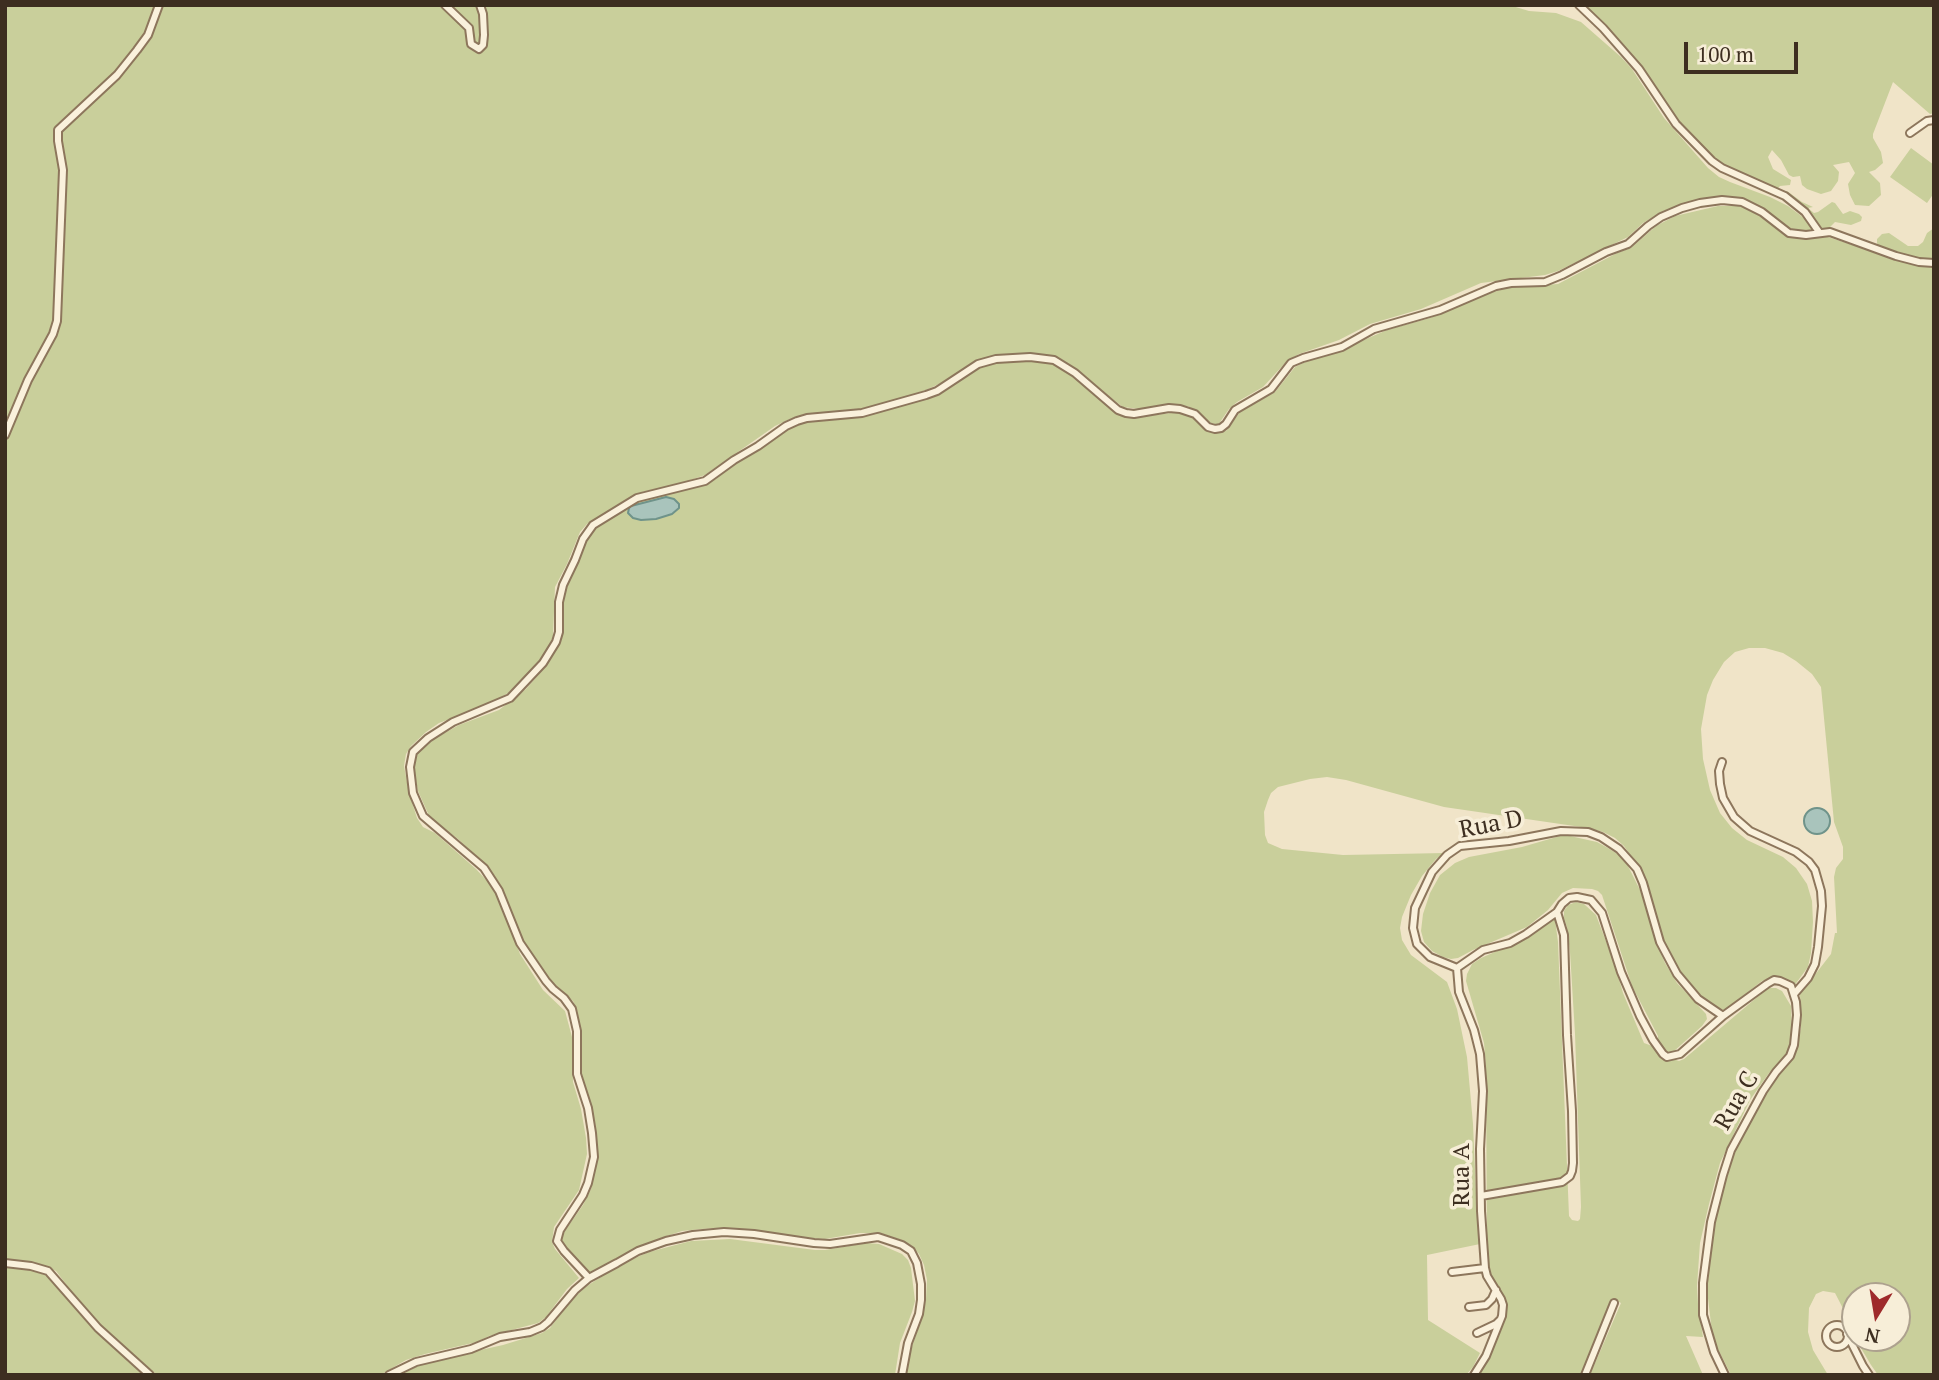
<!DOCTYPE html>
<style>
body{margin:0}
#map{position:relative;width:1939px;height:1380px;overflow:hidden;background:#f0e4c8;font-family:"PT Serif",serif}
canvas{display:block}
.frame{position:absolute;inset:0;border:7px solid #3d2e20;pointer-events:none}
.north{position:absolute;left:1841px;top:1282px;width:70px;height:70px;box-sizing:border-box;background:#f7eed8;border:2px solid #ada18e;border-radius:50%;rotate:191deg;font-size:19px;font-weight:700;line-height:28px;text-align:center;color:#3d2e20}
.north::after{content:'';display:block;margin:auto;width:24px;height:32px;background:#9e2a2b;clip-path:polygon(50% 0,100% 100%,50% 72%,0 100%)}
.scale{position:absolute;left:1684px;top:42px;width:114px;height:32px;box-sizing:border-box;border:4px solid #3d2e20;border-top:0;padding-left:9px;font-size:21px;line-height:24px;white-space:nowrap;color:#3d2e20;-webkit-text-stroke:5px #f7eed8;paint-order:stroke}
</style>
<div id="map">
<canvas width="1939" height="1380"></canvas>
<div class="frame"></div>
<div class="north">N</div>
<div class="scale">100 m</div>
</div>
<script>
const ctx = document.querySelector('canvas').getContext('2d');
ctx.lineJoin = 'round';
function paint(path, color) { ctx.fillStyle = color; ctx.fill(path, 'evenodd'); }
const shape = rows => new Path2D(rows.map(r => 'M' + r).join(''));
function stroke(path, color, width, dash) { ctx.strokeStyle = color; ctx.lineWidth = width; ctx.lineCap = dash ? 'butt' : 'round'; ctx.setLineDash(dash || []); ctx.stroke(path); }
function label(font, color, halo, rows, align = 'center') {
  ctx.font = font + ' "PT Serif",serif'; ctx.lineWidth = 7; ctx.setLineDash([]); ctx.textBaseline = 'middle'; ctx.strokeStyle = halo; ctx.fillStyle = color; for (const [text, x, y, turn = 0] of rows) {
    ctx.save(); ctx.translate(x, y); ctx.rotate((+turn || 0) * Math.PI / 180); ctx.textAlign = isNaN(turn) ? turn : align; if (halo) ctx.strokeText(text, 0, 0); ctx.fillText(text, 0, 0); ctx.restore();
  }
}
const green = shape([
 [5,5,1509,5,1529,11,1556,13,1581,22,1621,57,1632,69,1664,118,1708,168,1719,177,1730,182,1770,197,1788,206,1808,221,1814,230,1803,232,1794,231,1785,226,1765,209,1735,197,1723,196,1697,201,1663,211,1643,223,1628,237,1558,271,1545,275,1481,283,1421,309,1370,324,1339,340,1299,354,1287,361,1263,387,1237,402,1229,409,1218,425,1207,422,1188,406,1168,405,1139,409,1123,407,1107,395,1081,372,1058,357,1039,354,998,354,978,360,943,382,926,390,905,397,856,410,801,415,790,419,775,426,705,475,682,483,642,492,587,524,580,532,567,564,555,587,553,636,548,648,534,668,508,693,492,703,439,723,426,732,411,746,406,754,404,766,409,793,417,818,423,827,435,833,476,869,488,882,499,899,520,954,543,990,565,1011,572,1037,573,1082,581,1109,586,1138,587,1154,579,1190,554,1227,552,1242,555,1249,579,1278,567,1289,546,1317,538,1323,489,1336,477,1342,425,1354,406,1360,380,1375,158,1375,126,1351,112,1336,78,1300,56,1271,43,1265,5,1261],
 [1586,5,1934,5,1934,113,1930,114,1893,82,1873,134,1873,138,1881,152,1883,163,1875,170,1869,172,1880,183,1881,195,1869,206,1855,205,1850,195,1848,184,1855,173,1849,162,1833,165,1839,172,1838,181,1831,191,1821,194,1807,189,1802,185,1800,176,1793,177,1789,175,1781,160,1772,150,1768,157,1773,169,1791,180,1790,185,1780,186,1777,189,1724,165,1714,158,1678,122,1632,56],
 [1911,148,1934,165,1934,193,1927,203,1890,177],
 [1787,191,1802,202,1813,207,1808,208,1814,213,1818,212,1832,202,1835,203,1843,214,1850,211,1859,214,1862,217,1861,221,1851,225,1835,222,1828,229,1820,230,1818,223,1808,211,1781,192],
 [1718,206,1738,206,1748,209,1764,217,1784,234,1793,238,1828,237,1899,260,1925,266,1934,266,1934,1375,1878,1375,1871,1365,1855,1338,1897,1338,1897,1296,1855,1296,1855,1337,1851,1324,1835,1293,1823,1291,1816,1294,1809,1308,1808,1332,1813,1350,1828,1375,1731,1375,1715,1343,1712,1332,1707,1290,1714,1220,1721,1191,1737,1146,1759,1104,1777,1077,1794,1056,1801,1028,1800,994,1831,954,1835,933,1837,933,1834,877,1836,868,1843,859,1843,847,1834,822,1821,687,1812,674,1796,661,1783,653,1765,648,1749,648,1735,652,1724,662,1713,680,1707,695,1701,729,1703,759,1710,790,1720,813,1732,828,1747,840,1783,857,1796,868,1807,884,1812,901,1813,922,1811,953,1808,967,1794,986,1786,979,1770,978,1762,981,1725,1010,1716,1009,1700,997,1681,975,1667,950,1642,872,1624,846,1615,838,1603,832,1588,828,1444,807,1346,780,1327,777,1310,779,1278,787,1271,793,1268,800,1264,812,1265,835,1268,843,1282,849,1343,855,1445,853,1436,859,1422,876,1411,895,1402,917,1400,928,1402,940,1411,955,1447,982,1457,1009,1467,1057,1473,1124,1477,1216,1480,1244,1427,1255,1428,1320,1480,1353,1473,1367,1466,1375,905,1375,910,1353,923,1314,926,1299,927,1280,924,1265,919,1254,912,1246,901,1240,880,1233,860,1233,825,1239,803,1238,757,1230,721,1228,701,1229,682,1231,664,1237,632,1250,589,1273,565,1248,561,1241,562,1235,583,1205,591,1189,597,1160,595,1122,579,1064,580,1027,577,1010,573,1001,553,985,530,952,520,935,500,884,489,868,458,839,430,818,418,791,413,765,418,751,425,744,459,725,499,710,526,689,540,673,560,642,564,620,562,598,584,546,592,531,638,500,705,484,716,479,736,462,784,430,803,421,837,417,929,396,978,367,993,362,1031,359,1054,363,1065,369,1124,415,1139,417,1179,412,1194,418,1205,427,1215,432,1226,431,1240,412,1275,392,1295,367,1303,363,1343,349,1387,330,1430,318,1487,294,1507,288,1558,284,1617,253,1631,248,1656,226,1675,216],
 [1934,228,1934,261,1892,252,1878,246,1877,243,1877,239,1882,234,1889,233,1908,246,1918,246,1923,242,1927,233],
 [1560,836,1570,836,1597,842,1608,848,1619,855,1627,864,1641,892,1655,940,1665,963,1677,983,1706,1014,1707,1019,1702,1026,1672,1053,1672,1058,1676,1060,1679,1061,1684,1059,1768,988,1776,988,1782,991,1791,1006,1792,1035,1789,1051,1784,1059,1769,1073,1750,1100,1720,1163,1709,1204,1700,1243,1697,1286,1698,1304,1703,1337,1686,1336,1703,1375,1590,1375,1621,1303,1613,1299,1583,1375,1479,1375,1488,1360,1499,1334,1505,1309,1491,1277,1487,1258,1486,1067,1484,1043,1466,981,1467,974,1472,964,1481,958,1527,938,1555,919,1558,942,1569,1216,1572,1220,1578,1221,1580,1219,1581,1207,1575,1034,1570,952,1567,927,1564,918,1564,911,1568,905,1576,902,1584,904,1596,915,1615,965,1623,993,1644,1043,1655,1047,1658,1044,1658,1036,1632,986,1602,895,1598,891,1592,889,1573,888,1562,893,1548,910,1527,927,1473,950,1458,958,1451,959,1443,957,1432,951,1424,942,1421,931,1423,914,1430,893,1440,875,1455,863,1469,857,1522,847],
 [730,1239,815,1250,825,1250,867,1243,879,1244,902,1254,908,1260,911,1268,915,1301,912,1312,900,1343,895,1375,400,1375,420,1365,458,1355,503,1345,542,1333,550,1328,570,1302,584,1288,619,1265,649,1252,691,1241],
 [5,1266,27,1269,48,1276,105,1339,144,1375,5,1375]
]);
const water = shape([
 [666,497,674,499,679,504,679,508,672,514,656,519,641,520,633,518,628,513,629,508,631,506,666,497],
 '1804 821a13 13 0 1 1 26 0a13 13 0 1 1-26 0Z'
]);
const minor = shape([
 [445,5,469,28,471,44,479,49,483,45,484,35,483,14,480,5],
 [1579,5,1603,28,1639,69,1676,124,1712,161,1722,168,1785,196,1805,212,1819,232],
 [1910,133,1927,121,1934,120],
 [5,435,28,380,53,334,57,321,63,170,58,141,58,130,117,75,137,50,148,35,159,5],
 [1722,762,1719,771,1720,784,1723,798,1734,817,1750,831,1796,852,1809,862,1815,870,1821,891,1822,906,1818,947,1815,964,1808,978,1795,993],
 [1457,968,1459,992,1474,1030,1480,1054,1483,1091,1480,1149,1481,1211,1485,1268,1487,1276,1501,1299,1503,1305,1502,1316,1486,1356,1474,1375],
 [1723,1016,1698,999,1677,974,1660,942,1643,883,1637,869,1619,849,1601,837,1588,832,1561,831,1509,841,1460,846,1447,855,1432,872,1415,908,1413,928,1417,944,1430,957,1457,968,1483,950,1510,943,1526,934,1557,912,1562,904,1569,898,1577,897,1591,900,1602,913,1621,972,1640,1016,1653,1040,1663,1054,1667,1057,1680,1054,1723,1016,1767,984,1774,980,1780,981,1791,986,1796,1002,1797,1015,1794,1045,1790,1056,1776,1072,1763,1091,1731,1150,1723,1175,1711,1222,1703,1283,1703,1315,1714,1352,1725,1375],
 [1481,1196,1562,1182,1570,1176,1572,1171,1573,1163,1572,1111,1567,1035,1564,935,1557,912],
 [5,1263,31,1266,48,1271,98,1328,150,1375],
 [1452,1272,1485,1268],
 [589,1278,564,1251,557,1241,560,1230,583,1195,588,1183,594,1157,592,1133,588,1108,577,1074,577,1031,572,1009,564,998,553,989,546,981,520,943,499,891,484,868,423,816,413,793,410,767,413,752,428,738,453,722,510,698,543,663,556,642,559,632,559,602,563,585,575,560,583,539,593,525,637,498,705,481,734,460,758,446,786,426,797,421,807,418,862,413,926,395,937,391,978,364,996,359,1030,357,1054,360,1075,373,1118,410,1126,413,1134,414,1169,408,1180,409,1195,414,1208,427,1215,429,1221,428,1226,424,1235,410,1271,389,1291,363,1303,358,1342,347,1374,329,1440,310,1496,286,1511,283,1545,282,1562,275,1606,252,1628,244,1648,226,1661,217,1682,208,1700,203,1722,200,1742,202,1762,212,1789,233,1806,235,1830,232,1896,256,1919,262,1934,263],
 [1469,1307,1486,1305,1492,1299,1496,1290],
 '1826 1336a11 11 0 1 1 22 0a11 11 0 1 1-22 0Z',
 [1477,1333,1496,1324,1499,1321],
 [1847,1334,1863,1366,1869,1375],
 [389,1375,416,1362,471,1349,500,1337,530,1332,542,1327,548,1322,575,1290,589,1278,617,1263,638,1251,666,1241,693,1235,724,1232,754,1234,814,1243,830,1244,878,1237,902,1245,911,1251,917,1263,921,1284,921,1300,919,1314,908,1343,902,1375],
 [1585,1375,1614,1303]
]);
const streetNames = [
 ["Rua D",1491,825,-11],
 ["Rua C",1737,1101,-60],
 ["Rua A",1462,1175,-90]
];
paint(green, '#c9cf9b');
paint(water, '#a9c4bc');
stroke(water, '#6f938a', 2);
stroke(minor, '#8d765c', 10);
stroke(minor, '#faf1dc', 6);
label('24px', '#3d2e20', '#f7eed8', streetNames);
</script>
